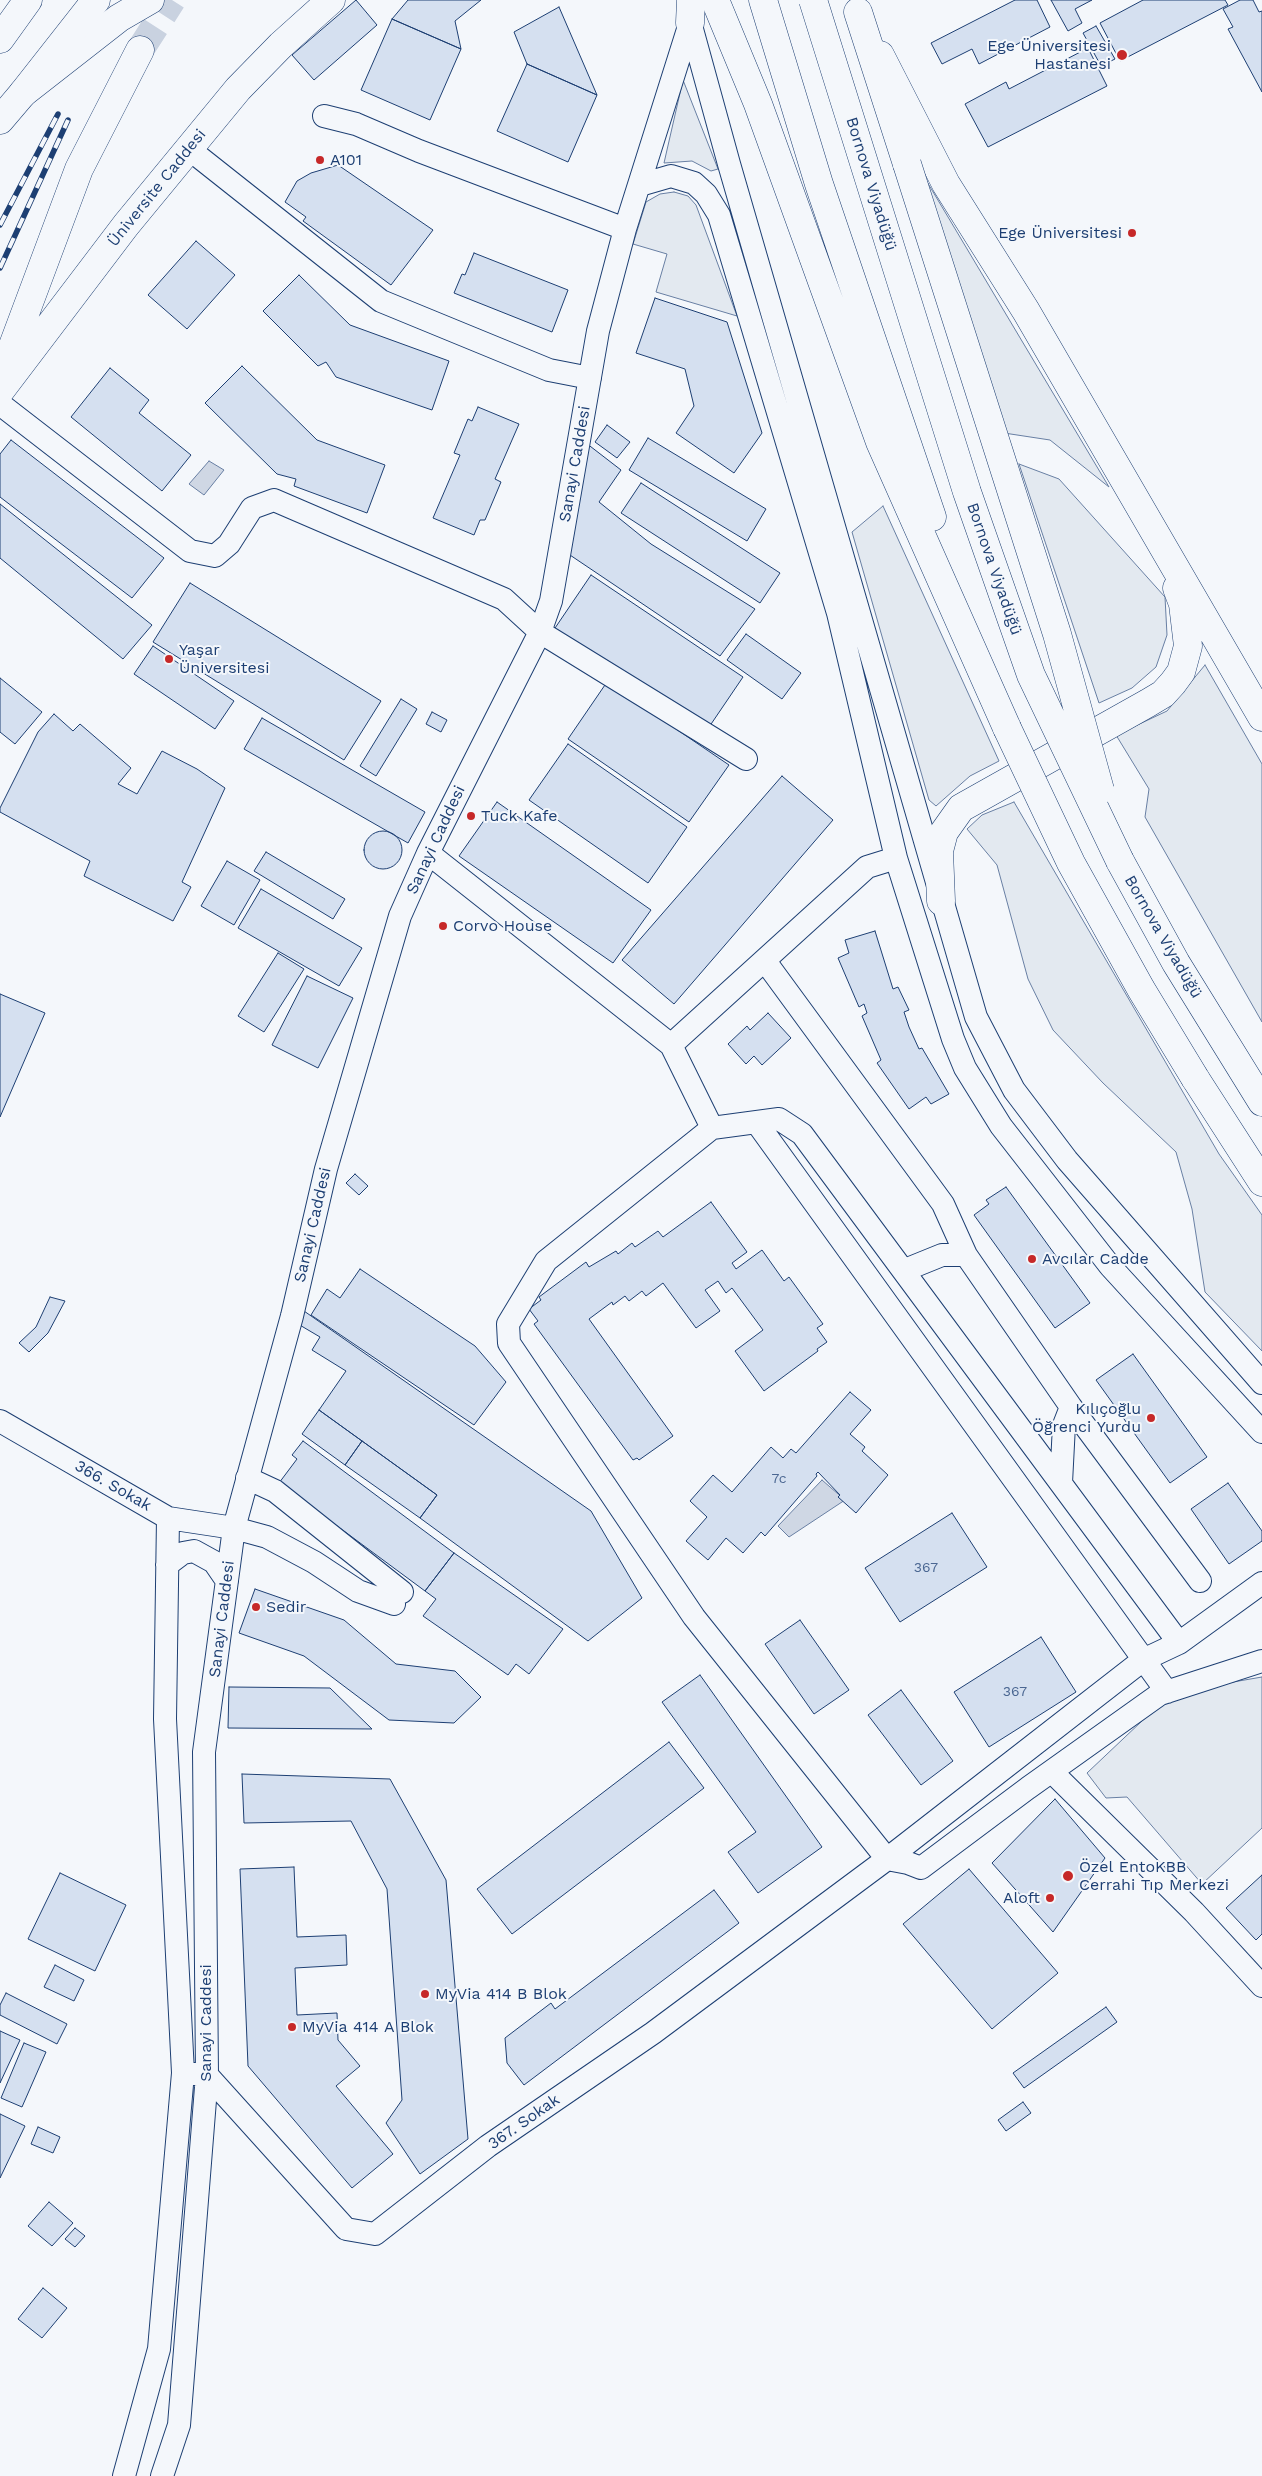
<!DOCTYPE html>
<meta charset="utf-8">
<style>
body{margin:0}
canvas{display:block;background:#f4f7fb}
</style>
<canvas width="1262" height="2476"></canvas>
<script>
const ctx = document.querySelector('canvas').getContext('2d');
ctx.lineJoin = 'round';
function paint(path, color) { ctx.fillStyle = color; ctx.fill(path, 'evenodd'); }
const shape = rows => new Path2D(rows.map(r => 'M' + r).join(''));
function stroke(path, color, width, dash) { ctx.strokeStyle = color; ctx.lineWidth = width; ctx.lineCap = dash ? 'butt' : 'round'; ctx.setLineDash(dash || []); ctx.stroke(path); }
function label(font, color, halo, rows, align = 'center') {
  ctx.font = font + ' "Work Sans",sans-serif'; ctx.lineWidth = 4; ctx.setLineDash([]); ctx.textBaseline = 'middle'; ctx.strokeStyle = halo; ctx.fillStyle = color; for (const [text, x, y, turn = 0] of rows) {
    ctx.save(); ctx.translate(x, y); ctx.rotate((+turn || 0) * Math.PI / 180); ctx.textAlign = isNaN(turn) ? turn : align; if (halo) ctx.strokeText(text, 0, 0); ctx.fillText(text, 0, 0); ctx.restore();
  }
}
const green = shape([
 [683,80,718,169,711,171,692,161,664,163,683,80],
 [920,170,1109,487,1050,440,1004,433,920,170],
 [674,192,688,196,696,205,737,316,656,292,667,254,633,244,646,202,660,194,674,192],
 [1019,464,1059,479,1165,597,1167,635,1156,667,1132,688,1099,703,1019,464],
 [883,506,999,761,970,776,936,806,929,800,852,532,883,506],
 [1205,665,1262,764,1262,1022,1145,817,1149,789,1116,735,1167,711,1205,665],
 [1014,802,1219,1154,1262,1215,1262,1351,1205,1292,1192,1209,1176,1152,1103,1083,1053,1030,1028,979,997,865,967,829,982,815,1014,802],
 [1262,1677,1262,1828,1202,1884,1127,1797,1106,1798,1087,1773,1161,1703,1210,1686,1262,1677]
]);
const water = shape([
 [209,461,224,470,204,495,189,484,209,461],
 [822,1480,845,1500,789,1537,778,1526,822,1480]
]);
const building = shape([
 [356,0,377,25,314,80,292,55,356,0],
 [408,0,481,0,455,21,461,49,392,19,408,0],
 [1015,0,1037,0,1050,27,979,64,972,49,942,64,931,43,1015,0],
 [1051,0,1092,0,1075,9,1082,23,1068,31,1051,0],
 [1143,0,1225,0,1228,5,1120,61,1100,23,1143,0],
 [1240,0,1253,0,1259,12,1262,11,1262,92,1228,29,1233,27,1223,9,1240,0],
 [559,7,597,95,527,64,514,32,559,7],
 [392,19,461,49,430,120,361,90,392,19],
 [1096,26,1115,59,1101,66,1083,33,1096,26],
 [1088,48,1107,86,988,147,965,104,1006,82,1009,89,1088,48],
 [527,64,597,95,568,162,497,131,527,64],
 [338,165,433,230,391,285,303,221,306,217,285,202,297,181,311,173,338,165],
 [196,241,235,275,187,329,148,295,196,241],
 [474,253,568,290,552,332,454,293,462,274,465,275,474,253],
 [299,275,350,325,449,361,432,410,336,377,326,362,318,366,263,311,299,275],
 [655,298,727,322,762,433,734,473,676,433,694,406,685,369,636,353,655,298],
 [242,366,317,440,385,465,367,513,294,486,296,479,277,474,205,403,242,366],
 [110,368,149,400,139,413,191,455,162,491,71,417,110,368],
 [478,407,519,424,495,479,501,482,485,520,480,520,474,535,433,518,460,455,454,453,468,419,472,421,478,407],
 [607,425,630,442,617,458,595,442,607,425],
 [648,438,766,509,747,541,629,470,648,438],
 [11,440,164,558,132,598,0,497,0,454,11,440],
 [586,443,621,470,599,502,651,544,755,609,720,656,564,551,586,443],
 [641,483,780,573,760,603,621,513,641,483],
 [0,504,152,625,123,659,0,558,0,504],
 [591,575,743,677,705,733,553,631,591,575],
 [190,583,381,701,344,760,153,642,190,583],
 [746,634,801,673,782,699,727,660,746,634],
 [153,646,234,701,215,729,134,674,153,646],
 [0,678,42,712,15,744,0,732,0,678],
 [607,682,729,765,689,822,568,739,607,682],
 [401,699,417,709,376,776,360,766,401,699],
 [432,712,447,720,441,732,426,724,432,712],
 [54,714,73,731,80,724,131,768,118,784,137,794,162,751,197,769,225,788,182,882,191,887,173,921,84,876,90,861,0,812,0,808,38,732,54,714],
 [262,718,425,812,408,843,244,749,262,718],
 [568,744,687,827,648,883,529,800,568,744],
 [782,776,833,820,674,1004,622,960,782,776],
 [497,802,651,910,613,963,459,856,497,802],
 '364 850a19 19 0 1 1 38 0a19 19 0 1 1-38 0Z',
 [266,852,345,899,333,919,254,871,266,852],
 [227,861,260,880,234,925,201,906,227,861],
 [261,889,362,948,339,986,238,928,261,889],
 [875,931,893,989,898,987,909,1010,904,1012,909,1027,919,1049,922,1048,949,1094,931,1104,926,1097,909,1109,877,1063,881,1060,862,1016,867,1013,864,1004,859,1007,838,958,849,953,845,940,875,931],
 [278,953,304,969,264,1032,238,1016,278,953],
 [307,976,353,998,318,1068,272,1045,307,976],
 [0,994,45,1013,0,1117,0,994],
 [768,1013,791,1038,762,1065,754,1056,746,1064,728,1044,747,1026,750,1030,768,1013],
 [355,1174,368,1186,359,1195,346,1183,355,1174],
 [1006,1187,1090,1303,1055,1328,974,1215,989,1204,986,1200,1006,1187],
 [711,1202,747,1252,732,1263,736,1269,762,1250,784,1281,789,1277,823,1324,817,1328,827,1342,817,1349,818,1351,764,1391,735,1351,763,1330,732,1288,726,1293,718,1281,705,1290,720,1311,696,1328,663,1283,646,1296,642,1291,629,1301,625,1296,613,1305,612,1302,589,1319,673,1436,639,1460,637,1458,633,1460,534,1324,538,1321,529,1309,541,1300,539,1297,586,1262,589,1267,616,1251,618,1254,632,1243,635,1247,658,1231,663,1237,711,1202],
 [360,1269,475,1346,506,1382,474,1425,311,1315,327,1289,340,1298,360,1269],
 [50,1297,65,1301,48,1333,29,1352,19,1343,36,1327,50,1297],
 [304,1311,591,1511,642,1598,588,1641,420,1518,437,1495,319,1410,346,1371,312,1350,320,1337,298,1324,304,1311],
 [1133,1354,1207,1457,1170,1483,1096,1380,1133,1354],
 [850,1392,871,1410,850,1434,865,1447,862,1451,888,1475,856,1513,838,1497,840,1495,818,1472,816,1474,817,1476,765,1536,761,1532,743,1553,726,1538,708,1560,686,1541,707,1517,690,1501,713,1475,732,1492,771,1447,783,1458,791,1449,796,1453,850,1392],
 [319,1410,362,1441,345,1465,302,1434,319,1410],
 [303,1441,454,1553,425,1591,279,1483,297,1459,292,1455,303,1441],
 [362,1441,437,1495,420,1518,345,1465,362,1441],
 [1228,1483,1262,1531,1262,1541,1229,1564,1191,1509,1228,1483],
 [952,1513,987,1567,900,1622,865,1568,952,1513],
 [454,1553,563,1629,529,1674,516,1664,508,1675,423,1616,436,1599,425,1591,454,1553],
 [255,1589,344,1620,396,1664,455,1671,481,1697,454,1723,389,1720,304,1656,239,1633,255,1589],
 [800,1620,849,1690,814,1714,765,1644,800,1620],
 [1041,1637,1076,1692,989,1747,954,1692,1041,1637],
 [700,1675,822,1847,758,1893,728,1852,756,1832,662,1702,700,1675],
 [229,1687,330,1688,372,1729,228,1728,229,1687],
 [901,1690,953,1761,921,1785,868,1715,901,1690],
 [669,1742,704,1788,512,1934,477,1889,669,1742],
 [242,1774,390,1779,446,1880,468,2139,420,2174,386,2123,402,2100,387,1889,351,1821,244,1823,242,1774],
 [1055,1799,1105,1858,1053,1932,992,1863,1055,1799],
 [294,1867,297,1937,346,1935,347,1965,295,1968,297,2015,337,2013,338,2040,360,2066,336,2086,393,2154,352,2188,248,2066,240,1869,294,1867],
 [969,1869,1058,1973,992,2029,903,1924,969,1869],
 [60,1873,126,1905,95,1971,28,1939,60,1873],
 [1262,1875,1262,1934,1256,1940,1226,1908,1262,1875],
 [714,1890,739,1923,524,2085,507,2063,505,2038,551,2003,555,2009,714,1890],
 [55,1965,84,1980,74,2001,44,1987,55,1965],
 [6,1993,67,2024,57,2044,0,2015,0,2005,6,1993],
 [1106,2007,1117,2022,1024,2088,1013,2073,1106,2007],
 [0,2031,20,2040,0,2083,0,2031],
 [24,2043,46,2052,22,2107,1,2098,24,2043],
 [1023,2102,1031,2113,1006,2131,998,2120,1023,2102],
 [0,2114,25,2126,0,2178,0,2114],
 [38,2127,60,2137,53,2153,31,2144,38,2127],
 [49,2202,73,2223,52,2246,28,2226,49,2202],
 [75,2228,85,2236,75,2247,65,2239,75,2228],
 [43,2288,67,2308,42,2338,18,2319,43,2288]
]);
const majorTunnel = shape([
 [140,50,172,0]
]);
const minor = shape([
 [690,22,729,164,976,1017,1014,1090,1067,1160,1262,1383],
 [324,116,356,124,419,151,625,229],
 [189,149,381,301,549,370,590,378],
 [640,185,671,176,694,183,706,194,719,215,838,613,896,858,953,1039,965,1068,1001,1126,1110,1266,1262,1432],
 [0,404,190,551,215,556,229,544,252,508,274,500,504,599,540,632,746,759],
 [428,853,671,1045,712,1128],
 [765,961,943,1204,966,1255,1071,1407,1200,1581],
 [671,1045,867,867,896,858],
 [757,1123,1167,1692],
 [905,1270,942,1255,966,1255],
 [0,1421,168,1518,234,1528,267,1537,314,1562,358,1591,394,1604],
 [247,1478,275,1491,402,1592],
 [1061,1483,1064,1425,1071,1407],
 [167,1565,183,1553,194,1551,214,1562,227,1581],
 [1179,1643,802,1134,779,1119,712,1128,546,1261,508,1324,509,1343,694,1617,887,1859,908,1863,921,1868,1028,1788,1160,1694,1262,1661],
 [1052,1772,1194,1912,1262,1986],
 [183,2073,207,2075,346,2229,375,2234,488,2146,653,2033,887,1859,1143,1660,1179,1643,1262,1583],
 [124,2476,159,2349,183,2073,165,1719,168,1518],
 [162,2476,179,2425,207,2075,204,1752,234,1528,292,1316,326,1169,400,916,428,853,540,632,551,601,598,331,625,229,690,23]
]);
const major = shape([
 [690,23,691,0],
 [880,55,946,184,1026,311,1262,717],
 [0,120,23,93,119,18,150,0],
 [2,375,79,169,140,50],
 [0,391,126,225,238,89,281,45,331,0],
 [941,901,939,851,944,832,961,808,1148,703,1163,694,1173,683,1181,672,1188,646,1183,604,1177,588]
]);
const highway = shape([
 [715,0,758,104,880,442,1007,728],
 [763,0,819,184,932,517],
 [858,12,907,164],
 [0,39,28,0],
 [23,93,96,0],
 [1120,861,1176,963,1262,1102],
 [1195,1078,1262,1182]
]);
const rail = shape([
 [0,225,58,114],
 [0,268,68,120]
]);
const highwayBridge = shape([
 [813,0,967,492,1031,675,1120,861],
 [907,164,1057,634,1100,790],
 [1007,728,1071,863,1141,989,1195,1078]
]);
const markers = [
 [1122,55,6,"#c62828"],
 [320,160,5,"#c62828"],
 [1132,233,5,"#c62828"],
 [169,659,5,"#c62828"],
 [471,816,5,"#c62828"],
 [443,926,5,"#c62828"],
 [1032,1259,5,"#c62828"],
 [1151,1418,5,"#c62828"],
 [256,1607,5,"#c62828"],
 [1068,1876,6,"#c62828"],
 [1050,1898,5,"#c62828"],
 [425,1994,5,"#c62828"],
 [292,2027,5,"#c62828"]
];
const numberNames = [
 ["7c",779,1479],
 ["367",926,1568],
 ["367",1015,1692]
];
const poiNames = [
 ["Ege Üniversitesi",1111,46,"right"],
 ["Hastanesi",1111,64,"right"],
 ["A101",330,160],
 ["Ege Üniversitesi",1122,233,"right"],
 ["Yaşar",179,650],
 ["Üniversitesi",179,668],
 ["Tuck Kafe",481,816],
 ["Corvo House",453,926],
 ["Avcılar Cadde",1042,1259],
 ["Kılıçoğlu",1141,1409,"right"],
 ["Öğrenci Yurdu",1141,1427,"right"],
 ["Sedir",266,1607],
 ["Özel EntoKBB",1079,1867],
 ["Cerrahi Tıp Merkezi",1079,1885],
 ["Aloft",1040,1898,"right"],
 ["MyVia 414 B Blok",435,1994],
 ["MyVia 414 A Blok",302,2027]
];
const streetNames = [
 ["Bornova Viyadüğü",871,184,73],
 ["Üniversite Caddesi",157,188,-51],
 ["Sanayi Caddesi",575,464,-80],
 ["Bornova Viyadüğü",994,569,71],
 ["Sanayi Caddesi",436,840,-65],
 ["Bornova Viyadüğü",1163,937,60],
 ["Sanayi Caddesi",313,1225,-77],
 ["366. Sokak",113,1486,30],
 ["Sanayi Caddesi",222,1619,-83],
 ["Sanayi Caddesi",206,2023,-90],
 ["367. Sokak",524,2122,-35]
];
paint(green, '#e3e9f0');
stroke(green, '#687fa3', 1);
paint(water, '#cfd7e4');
stroke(water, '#687fa3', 1);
paint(building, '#d5e0f0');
stroke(building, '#1d3f73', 1);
stroke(majorTunnel, '#c9d2e0', 28, [28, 14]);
stroke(minor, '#1d3f73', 24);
stroke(major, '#1d3f73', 29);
stroke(highway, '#1d3f73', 29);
stroke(minor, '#f4f7fb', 22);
stroke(major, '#f4f7fb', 28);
stroke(highway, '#f4f7fb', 28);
stroke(rail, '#1d3f73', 5.5);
stroke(rail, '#f4f7fb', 4, [11]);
stroke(highwayBridge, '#1d3f73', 29, []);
stroke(highwayBridge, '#f4f7fb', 28);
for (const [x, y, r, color] of markers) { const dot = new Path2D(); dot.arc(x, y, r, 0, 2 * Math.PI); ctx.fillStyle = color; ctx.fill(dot); stroke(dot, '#f4f7fb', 2); }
label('14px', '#4b6792', null, numberNames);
label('16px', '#1d3f73', '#f4f7fb', poiNames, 'left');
label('16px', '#1d3f73', '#f4f7fb', streetNames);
</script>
